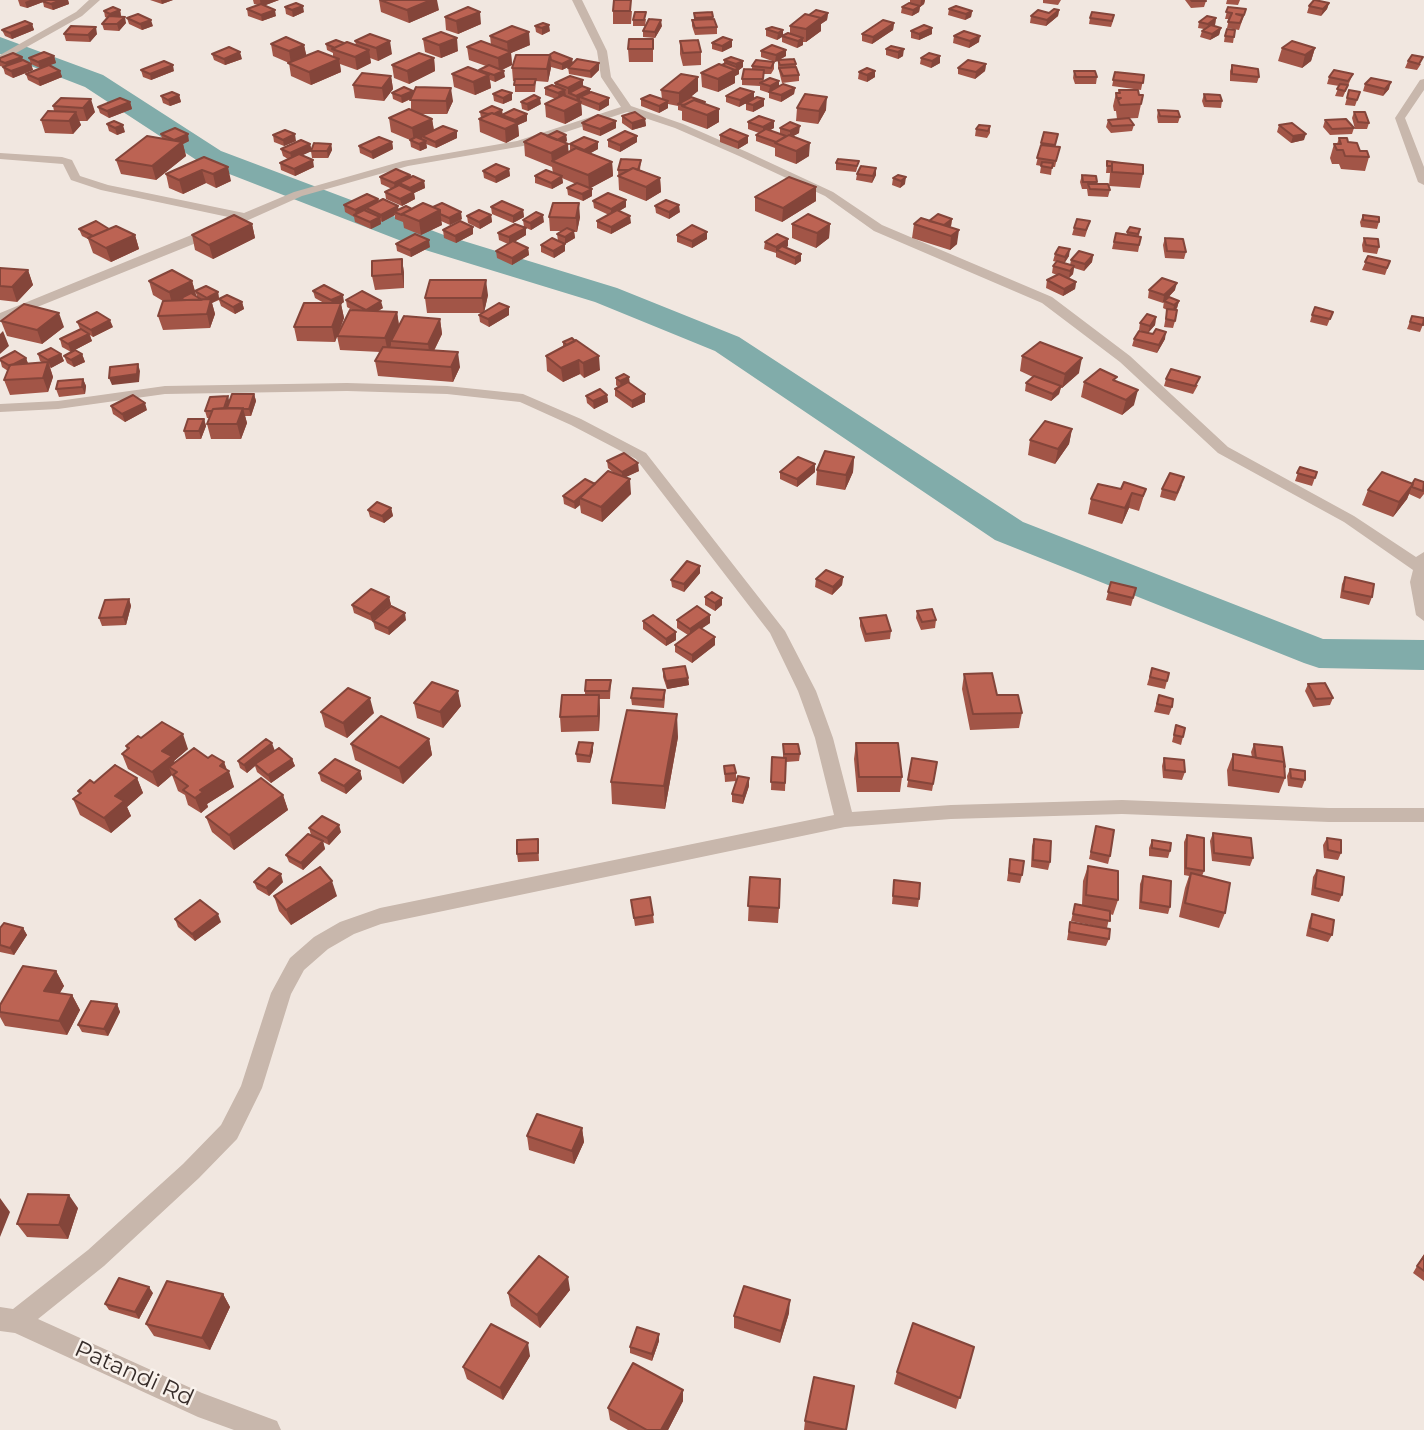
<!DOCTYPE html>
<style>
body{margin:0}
canvas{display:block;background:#f1e7e0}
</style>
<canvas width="1424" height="1430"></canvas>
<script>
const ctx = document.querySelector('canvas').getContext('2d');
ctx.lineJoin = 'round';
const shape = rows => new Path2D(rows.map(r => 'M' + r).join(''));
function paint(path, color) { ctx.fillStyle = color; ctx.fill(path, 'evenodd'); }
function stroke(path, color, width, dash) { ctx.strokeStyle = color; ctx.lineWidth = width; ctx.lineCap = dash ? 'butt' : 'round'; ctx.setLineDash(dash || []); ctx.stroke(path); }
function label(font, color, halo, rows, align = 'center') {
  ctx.font = font + ' Montserrat,sans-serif'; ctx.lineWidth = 5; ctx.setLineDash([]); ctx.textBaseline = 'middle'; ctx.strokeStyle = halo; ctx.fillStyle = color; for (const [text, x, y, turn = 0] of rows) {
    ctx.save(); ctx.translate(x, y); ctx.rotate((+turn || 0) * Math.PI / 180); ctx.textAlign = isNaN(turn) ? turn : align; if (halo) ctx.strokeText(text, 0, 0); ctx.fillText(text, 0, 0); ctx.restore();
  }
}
const river = shape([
 [0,37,103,75,221,151,444,235,617,288,739,337,1023,522,1323,639,1424,640,1424,670,1319,668,1304,663,995,540,715,351,595,302,422,249,201,163,85,87,0,54,0,37]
]);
const minor = shape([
 [89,0,100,0,82,16,0,62,0,55,76,12,89,0],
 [572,0,582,0,607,51,611,77,631,106,683,124,747,152,833,192,882,225,1052,297,1130,356,1228,447,1354,516,1416,557,1424,552,1424,621,1416,615,1410,582,1413,570,1344,522,1218,453,1120,362,1042,303,874,231,825,196,739,156,675,128,627,112,523,146,408,166,302,196,206,239,0,322,0,313,233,218,101,190,71,180,63,164,0,159,0,153,62,157,72,160,80,176,108,185,244,213,294,192,403,161,517,141,621,107,601,77,597,51,572,0],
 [1424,79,1424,90,1405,118,1424,167,1424,185,1418,182,1395,118,1420,80,1424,79],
 [347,383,447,386,523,394,581,419,646,453,785,631,816,691,833,738,852,812,951,805,1122,800,1329,808,1424,808,1424,822,1329,822,1122,814,951,819,845,827,381,924,354,934,328,949,304,970,291,994,262,1088,237,1139,199,1178,104,1266,38,1319,202,1393,277,1421,281,1430,234,1430,198,1417,15,1333,0,1331,0,1307,13,1309,88,1250,183,1164,221,1125,241,1086,271,993,290,958,314,937,340,922,380,908,834,815,815,738,798,691,770,633,636,459,571,425,520,402,447,394,347,391,165,394,58,409,0,412,0,404,58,401,165,386,347,383]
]);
const wall = shape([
 [18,0,68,0,69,4,53,10,44,7,43,2,27,8,20,6],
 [150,0,173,0,162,4],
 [253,0,279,0,265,5,276,16,262,21,248,16,247,9,258,5,254,4],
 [379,0,439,10,409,23,381,12],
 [910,0,925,0,924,4,920,7,919,12,912,16,901,13,902,7,910,3],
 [1043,0,1061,0,1058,5,1043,3],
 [1185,0,1205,0,1206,1,1204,7,1191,8],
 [1227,0,1240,0,1238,5,1226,4],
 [1329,3,1327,9,1321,16,1307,13,1309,6],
 [285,7,304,12,293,17,286,14],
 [1228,7,1246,9,1239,30,1227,28,1229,19,1225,19],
 [949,9,972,11,971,17,965,20,948,15],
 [120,10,121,16,126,23,119,31,104,30,102,24,107,18,105,17,104,11],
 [1059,10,1058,16,1046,26,1030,23,1031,16],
 [613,11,632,11,631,24,613,24],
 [712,12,713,19,717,27,717,34,695,35,692,26,692,20,694,20,694,13],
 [828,13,827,20,821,24,821,31,806,42,803,42,803,45,797,48,782,42,782,37,777,40,766,36,766,29,783,30,783,35,790,34,790,26,809,15],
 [445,17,481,24,458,34,446,30],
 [127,18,153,26,142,30,129,24],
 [1090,18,1113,21,1111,27,1089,24],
 [1216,18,1215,25,1213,26,1221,28,1219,35,1210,40,1200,37,1202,31,1204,29,1198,28,1199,22],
 [646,19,645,26,633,26,633,20],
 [894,23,893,30,872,44,862,41,862,34],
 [32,24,34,30,12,39,5,36,2,30],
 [535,26,550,31,542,35,536,32],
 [662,26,655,38,643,37,643,31],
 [1235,30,1233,43,1224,42,1225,35],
 [911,31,932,34,919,40,911,38],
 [64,34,97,34,90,42,66,41],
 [490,36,530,45,511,53,512,65,502,70,505,77,495,82,490,80,491,88,475,95,454,87,452,74,479,71,486,66,469,60,467,47,491,45],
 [954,36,979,42,969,48,953,43],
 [423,39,458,51,441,58,425,52],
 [653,39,653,62,629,62,628,49],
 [355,41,392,54,378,61,370,58,371,63,357,70,340,64,341,72,311,85,291,76,289,63,273,56,271,44,304,45,306,56,333,57,333,53,327,50,326,44,344,43,356,45],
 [680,41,701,52,701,65,683,66,680,54],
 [712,43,732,47,722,52,712,49],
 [891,46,903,56,898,59,886,55,886,49],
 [1282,48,1315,48,1311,61,1302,68,1278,61],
 [786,50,786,56,779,60,796,64,796,67,799,75,799,81,782,83,778,67,778,61,775,62,761,57,761,51],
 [212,54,242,59,225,65,214,60],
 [516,55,572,59,573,64,599,63,599,70,591,78,569,74,568,67,562,70,551,67,548,82,536,81,535,92,515,92,515,81,513,81,512,68],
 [54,56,56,63,49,65,60,71,62,77,40,86,28,80,26,74,40,68,31,64,29,58],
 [0,58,23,60,31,64,33,70,13,78,5,74,3,67,0,66],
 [434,58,435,71,409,84,394,78,392,65],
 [921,58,940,63,931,68,920,64],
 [724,60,743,61,743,67,739,70,739,74,735,76,735,83,718,92,702,87,701,73,724,64],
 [1408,61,1421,64,1417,70,1405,68],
 [774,62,774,69,771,74,764,74,763,81,779,81,779,86,795,88,794,94,781,102,769,98,769,93,760,90,760,86,742,85,742,79,752,70,752,66],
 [986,64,985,71,975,79,958,74,958,68],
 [1232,65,1259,77,1257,83,1230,81,1230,71],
 [141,70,174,71,151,80,143,77],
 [875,71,875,77,867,82,858,79,859,72],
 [1074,71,1097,77,1096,84,1075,84,1073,78],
 [1115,72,1144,75,1141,90,1112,86],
 [1353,74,1343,97,1335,96,1339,86,1327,84,1329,77],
 [391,76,393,89,384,101,355,98,353,85],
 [583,80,583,87,609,105,599,111,581,104,582,115,565,124,546,117,545,104,556,99,545,95,545,88,555,86,555,83],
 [1365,84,1389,89,1383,96,1363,91],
 [661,90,698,91,689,98,719,109,719,122,707,129,682,120,682,111,678,110,678,106,668,104,668,108,659,113,641,106,641,99,662,99],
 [1119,90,1143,95,1138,118,1117,119,1116,111,1114,111,1113,106,1116,93,1118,93],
 [1349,90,1360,92,1355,106,1345,105],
 [413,91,413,93,453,101,447,114,421,114,432,119,434,130,457,138,436,148,426,144,427,148,420,151,411,147,410,140,391,132,389,118,411,110,411,99,402,103,393,99,392,93],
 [754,92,754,98,764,106,753,112,746,110,746,103,739,107,726,102,726,96],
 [493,94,512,100,503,104,494,101],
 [1204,94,1222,101,1221,108,1204,107,1202,101],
 [179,95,181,102,170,106,163,103,161,96],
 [61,98,95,112,87,121,79,121,81,125,73,134,45,133,41,120,54,111,53,106],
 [130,102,132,109,109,118,100,113,98,107],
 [521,102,541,104,528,111,522,109],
 [797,108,826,110,818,124,796,121],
 [502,110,503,115,527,121,518,125,519,136,506,143,480,132,479,119,481,118,480,112],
 [1158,110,1180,117,1178,123,1158,123,1157,117],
 [1354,112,1369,123,1367,129,1355,129,1352,118],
 [622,116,645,119,646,126,632,130,622,123],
 [1108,120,1134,125,1132,131,1111,133,1106,127],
 [1325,120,1354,128,1352,134,1330,135,1323,127],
 [748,122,774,128,770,130,780,134,780,128,799,133,793,136,809,156,796,164,775,156,775,148,756,141,756,135,759,133,748,129],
 [582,123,616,128,600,136,583,130],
 [107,124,125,132,117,135,109,131],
 [1279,125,1304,140,1291,143,1277,132],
 [990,126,990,133,987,138,975,136,976,129],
 [1044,132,1058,134,1055,147,1058,154,1055,167,1052,167,1051,175,1040,173,1041,166,1036,165],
 [161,134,189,141,183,144,186,156,156,180,121,174,116,160,162,139],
 [273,135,296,141,284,146,274,142],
 [566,135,567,141,564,143,569,152,570,151,570,144,598,149,590,153,612,162,613,176,590,188,592,189,592,196,583,201,568,195,567,188,576,184,562,178,563,183,552,189,535,183,535,176,553,173,552,167,525,156,524,142,547,136],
 [720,135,748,136,748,143,738,149,720,142],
 [637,136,637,142,620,152,608,147,608,140],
 [1339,138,1348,142,1369,157,1365,171,1341,169,1339,164,1332,164,1330,158,1334,144,1337,144],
 [392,142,393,149,373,159,360,153,359,146],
 [310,144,311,150,331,144,332,150,328,158,312,158,311,151,302,155,314,167,295,176,281,170,280,163,288,159,283,156,281,149],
 [204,157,231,181,216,188,206,183,183,194,169,188,166,174],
 [641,160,640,170,660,178,661,192,646,201,619,190,618,170],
 [859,161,856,172,836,170,836,163],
 [1107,161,1143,174,1140,188,1109,186,1110,173,1106,173],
 [509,169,510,176,496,183,484,178,483,171],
 [857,174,876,175,872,183,856,180],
 [410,175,411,178,424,181,425,188,414,193,415,199,402,206,386,199,385,192,392,189,381,184,380,177],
 [898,175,905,184,900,188,892,185,893,178],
 [1082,175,1097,182,1097,184,1110,190,1108,197,1088,196,1087,189,1082,189,1080,182],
 [816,187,816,201,782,222,755,211,755,197],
 [379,201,399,209,412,209,462,219,450,225,441,221,442,225,421,235,404,228,403,222,395,219,395,215,382,222,381,221,381,224,371,229,355,222,354,217,345,212,344,205],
 [593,201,626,207,619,211,631,223,611,234,597,228,597,221,609,215,594,208],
 [655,206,680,212,669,219,656,213],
 [491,207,523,210,524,217,513,223,492,214],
 [491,215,492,222,480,229,468,223,467,216],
 [1363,215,1379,222,1377,229,1361,227,1360,222],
 [549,217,580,217,577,232,574,232,575,238,565,244,565,251,554,258,541,252,541,245,558,241,557,234,561,231,550,231],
 [952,219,951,226,950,227,957,244,950,250,912,238,914,224,929,221],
 [523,220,544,222,531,230,524,227],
 [1090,221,1085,237,1072,235,1074,228],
 [252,224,255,238,213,259,195,250,192,235],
 [792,224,830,224,829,238,816,248,792,238],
 [473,227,473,234,456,243,444,238,443,230],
 [79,229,109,229,135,235,139,249,111,262,93,253,88,239,82,236],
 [1140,229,1139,236,1141,237,1138,252,1112,249,1116,233,1127,234,1127,232],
 [498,233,526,235,514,242,528,248,529,255,512,265,497,258,496,251,508,244,499,240],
 [677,235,707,239,692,248,677,242],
 [1165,238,1186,252,1184,259,1165,258,1163,245],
 [1364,238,1379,247,1377,254,1363,252,1362,245],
 [788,239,788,246,785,248,801,261,795,265,776,257,776,253,764,249,765,242],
 [396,244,430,247,411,257,397,251],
 [1055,254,1069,256,1064,263,1070,265,1071,260,1093,255,1092,262,1084,271,1074,268,1073,274,1069,278,1076,282,1075,289,1063,296,1046,288,1047,280,1057,275,1052,273,1053,266,1057,262,1053,261],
 [1368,256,1390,261,1385,275,1362,270],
 [402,259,404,273,404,288,375,290,372,276],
 [0,268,28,270,33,285,17,302,0,300],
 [149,281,192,281,196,295,195,296,197,296,195,291,218,292,219,299,242,302,244,309,235,314,221,306,219,300,212,303,215,314,210,328,163,330,158,316,163,301,153,295],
 [1149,290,1175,290,1163,303,1148,298],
 [313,291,344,302,341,304,344,318,335,342,297,341,294,327,324,303,315,298],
 [488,295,484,312,509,315,489,327,480,322,479,315,483,313,427,313,425,298],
 [346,300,383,308,378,311,397,312,399,325,440,319,442,334,434,351,460,367,453,382,378,376,375,361,380,352,340,350,337,336,352,310,347,307],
 [1164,301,1179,301,1177,308,1175,310,1175,321,1173,328,1164,327,1167,310,1163,308],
 [1333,312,1327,326,1310,322,1312,315],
 [1412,316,1424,322,1420,332,1407,329],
 [1156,317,1155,325,1148,333,1165,339,1157,353,1132,346,1134,339,1147,333,1139,330,1140,323],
 [1,321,64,327,42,344,7,336],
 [77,322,113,327,93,337,90,335,92,341,71,352,62,347,60,339,80,329],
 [563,342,600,370,584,378,580,374,563,382,547,371,546,356,563,347],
 [38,354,61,354,64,361,51,368,50,367,53,377,48,392,10,395,4,380,8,371,2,367,0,359,26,358,28,364,43,363,40,361],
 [82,354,85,362,74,367,67,363,64,356],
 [1022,356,1079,373,1062,388,1061,388,1059,394,1051,401,1025,391,1026,383,1033,377,1020,371],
 [616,378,630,384,645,394,645,402,632,408,615,396,615,389,618,387,616,385],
 [83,379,86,386,85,394,59,397,56,389],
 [1166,379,1198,385,1193,394,1164,386],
 [1116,381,1134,405,1122,415,1081,397,1084,382],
 [254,394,256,401,251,416,245,416,247,423,241,439,211,439,207,424,209,418,207,418,205,411],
 [607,395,608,402,594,409,587,403,586,396],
 [111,406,147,410,125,422,113,414],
 [204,419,206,426,201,439,186,439,184,431],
 [1072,429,1069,444,1055,464,1028,455,1030,440],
 [854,457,853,472,845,490,816,485,817,470],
 [607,461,639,471,625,477,631,494,602,522,581,513,580,505,575,509,564,504,563,496,595,484,615,474,608,468],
 [815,464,815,472,797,487,780,479,780,472],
 [1300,467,1317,472,1312,486,1295,481],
 [1424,482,1424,494,1420,499,1409,494,1407,499,1393,517,1362,505,1368,490],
 [1182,485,1175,501,1160,497,1162,489],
 [1121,489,1146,489,1139,511,1129,508,1122,524,1088,514,1091,499],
 [391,508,393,516,384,523,370,517,368,510],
 [700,566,700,573,684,592,672,587,671,580],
 [843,577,842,585,832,595,815,587,816,579],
 [1345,577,1372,597,1369,605,1340,598,1342,584],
 [1111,582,1136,588,1131,606,1106,600],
 [389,597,391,605,372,621,354,613,352,605],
 [705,597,722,605,715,611,705,605],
 [129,599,131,606,126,625,102,626,99,618],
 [917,611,936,620,935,628,921,630,916,618],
 [860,618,891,631,890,639,865,642,860,626],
 [406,620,389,635,375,629,373,621],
 [677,620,710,623,701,629,715,637,715,645,692,663,675,652,675,645,688,635,677,628],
 [643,621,676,640,666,646,643,629],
 [1152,668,1169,673,1165,689,1147,685],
 [663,669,688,678,689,685,667,689,663,677],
 [964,674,1022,713,1019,728,970,730,962,689],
 [611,680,610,699,599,699,600,710,599,731,561,732,560,717,585,695,585,691],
 [1308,684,1333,698,1330,705,1313,707,1305,691],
 [665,690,665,698,664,708,632,705,631,698],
 [1159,695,1172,707,1169,715,1154,712],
 [414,703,461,706,443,728,417,718],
 [321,712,374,713,347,738,325,727],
 [1176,725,1183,737,1181,745,1172,742],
 [678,737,665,809,612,804,611,782],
 [141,738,188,749,174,761,175,763,208,758,224,762,234,787,207,804,208,807,201,813,188,805,185,795,178,791,172,775,158,787,128,769,122,754,127,750,126,746],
 [429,739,432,755,403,784,355,760,351,744],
 [856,743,902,777,900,792,857,792,854,759],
 [783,744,800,754,799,761,786,762,785,791,771,790,772,757,783,758],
 [1254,744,1285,767,1284,770,1285,778,1279,793,1228,786,1227,770,1233,754,1252,757,1251,752],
 [275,751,292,759,295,766,271,783,257,772,255,766,247,773,240,768,238,761],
 [593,751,590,763,577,762,576,754],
 [912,758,937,762,932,791,907,787],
 [1164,758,1185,772,1182,780,1163,778,1162,766],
 [724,766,736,773,736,781,725,782],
 [1290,769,1305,780,1302,788,1288,786,1287,776],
 [360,771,362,779,346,794,321,781,319,773],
 [137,778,143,793,127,807,131,816,111,833,80,815,73,799,79,794,78,791,94,783],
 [749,786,743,804,732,802,732,794],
 [283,795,288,810,234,850,212,832,206,817],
 [1096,826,1110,856,1108,864,1089,859],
 [309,828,341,832,329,845,323,842,325,849,303,870,289,862,286,855,311,835],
 [1213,833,1253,858,1250,866,1212,861,1210,841],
 [1187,835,1204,871,1202,876,1225,913,1219,928,1179,917,1185,888,1189,876,1184,875,1184,842],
 [1327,838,1341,853,1338,860,1324,858,1323,845],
 [538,839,539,861,518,862,517,854],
 [1034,839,1050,862,1048,870,1031,867,1032,846],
 [1152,840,1170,851,1168,858,1149,856,1149,848],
 [1010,859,1022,875,1020,883,1007,881],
 [1088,866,1118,900,1113,915,1110,914,1107,928,1109,939,1106,946,1067,940,1070,922,1100,927,1071,921,1075,904,1082,905,1083,881],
 [1317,870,1342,895,1339,902,1311,895,1313,877],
 [1143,876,1170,907,1168,914,1139,909,1140,884],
 [750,877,779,908,778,923,748,921],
 [894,880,919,899,918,907,892,904],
 [254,882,283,882,269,896,257,889],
 [274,896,337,896,291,925,279,911],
 [631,900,653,915,654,923,635,926],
 [1312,914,1332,935,1328,942,1306,936,1309,921],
 [175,919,221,922,195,941,178,927],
 [0,928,23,928,27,935,14,955,0,952],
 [56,971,64,986,59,994,72,995,80,1010,67,1035,5,1026,0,1017,0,1005],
 [117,1004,120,1012,108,1036,82,1032,78,1025],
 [582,1128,584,1142,574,1164,529,1150,527,1136],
 [78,1208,68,1239,27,1237,17,1224],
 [1424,1254,1424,1281,1413,1273],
 [570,1290,540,1328,511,1306,508,1293],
 [153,1293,139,1319,109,1310,105,1304],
 [223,1294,230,1307,210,1350,154,1336,146,1324],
 [789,1313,780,1343,734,1328,734,1316],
 [659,1341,652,1361,630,1353,630,1347],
 [974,1347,956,1409,894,1384,897,1372],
 [530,1356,503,1400,467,1379,463,1367],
 [683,1390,683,1401,668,1430,628,1430,610,1420,608,1408],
 [805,1421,846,1430,804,1430]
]);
const shadedWall = shape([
 [30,0,47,0,42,1,43,2,27,8,25,2],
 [61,0,68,0,69,4,53,10,51,4],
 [161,0,173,0,162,4],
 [260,0,279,0,261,7],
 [431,0,437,0,439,10,409,23,407,10],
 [921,0,925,0,924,4,920,7],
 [1329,3,1327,9,1321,16,1323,9],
 [303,6,304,12,293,17,292,10],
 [920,6,919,12,912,16,913,10],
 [120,10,121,16,112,20,110,14],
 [275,10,276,16,262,21,261,15],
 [1059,10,1058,16,1046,26,1047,20],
 [972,11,971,17,965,20,966,14],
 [480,12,481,24,458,34,456,21],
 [828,13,827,20,821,24,821,31,806,42,806,29],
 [125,17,126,23,119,31,117,24],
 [1216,18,1215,25,1207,30,1208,24],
 [151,20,153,26,142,30,140,24],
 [661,20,662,26,655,38,655,32],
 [894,23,893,30,872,44,873,37],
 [32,24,34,30,12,39,10,33],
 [549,25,550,31,542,35,542,28],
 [96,27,97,34,90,42,88,35],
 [932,28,932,34,919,40,919,34],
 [1221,28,1219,35,1210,40,1212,34],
 [783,30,783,36,782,36,782,37,777,40,778,33],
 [529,32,530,45,511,53,512,65,499,71,498,58,508,53,507,42],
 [980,36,979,42,969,48,970,41],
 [457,38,458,51,441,58,439,45],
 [803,38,803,45,797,48,798,41],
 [732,40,732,47,722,52,722,46],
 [390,41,392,54,378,61,376,48],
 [304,45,307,58,291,64,289,51],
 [1315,48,1311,61,1302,68,1305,55],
 [904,49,903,56,898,59,898,52],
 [369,50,371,63,357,70,355,57],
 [786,50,786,56,775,62,776,55],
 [240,52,242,59,225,65,224,59],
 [550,55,551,68,548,82,547,69],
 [54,56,56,63,40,69,38,62],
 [940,56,940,63,931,68,932,61],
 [22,57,25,64,8,70,5,63],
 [434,58,435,71,409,84,407,71],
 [339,59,341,72,311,85,309,72],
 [572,59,573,65,562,70,562,64],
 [743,61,743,67,739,70,739,74,735,76,735,83,718,92,718,79,736,69,736,64],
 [599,63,599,70,591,78,590,71],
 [31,64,33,70,13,78,11,71],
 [986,64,985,71,975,79,976,72],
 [173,65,174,71,151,80,150,74],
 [60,71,62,77,40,86,38,79],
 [504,71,505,77,495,82,494,75],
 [875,71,875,77,867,82,867,75],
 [489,75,491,88,475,95,473,82],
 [391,76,393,89,384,101,382,88],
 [698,77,698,91,682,104,679,104,679,93],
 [583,80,583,87,568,94,568,88],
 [779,81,779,88,769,92,770,86],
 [1391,82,1389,89,1383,96,1385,89],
 [451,88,453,101,447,114,446,101],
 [795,88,794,94,781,102,781,95],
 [590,89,590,96,580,97,580,101,577,102,576,96],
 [565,90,566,96,559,100,558,93],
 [413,91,414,97,402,103,401,96],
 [754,92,754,99,739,107,740,100],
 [512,93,512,100,503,104,503,98],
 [179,95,181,102,170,106,168,100],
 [827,97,826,110,818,124,819,111],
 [540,98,541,104,528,111,527,104],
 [609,98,609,105,599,111,599,104],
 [91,99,95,112,87,121,83,108],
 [764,99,764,106,753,112,753,105],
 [668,101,668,108,659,113,659,106],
 [130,102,132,109,109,118,107,111],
 [581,102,582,115,565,124,564,111],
 [719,109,719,122,707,129,707,115],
 [502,110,502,117,490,115],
 [76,112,81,125,73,134,69,121],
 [527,114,527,121,518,125,519,136,506,143,505,129,515,124,515,120],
 [432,119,434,132,422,136,422,138,414,142,412,128],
 [645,119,646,126,632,130,632,123],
 [616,121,616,128,600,136,600,129],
 [774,121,774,128,763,134,763,127],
 [123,125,125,132,117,135,115,128],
 [800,126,799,133,790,138,790,131],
 [457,131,457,138,436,148,435,142],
 [188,134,189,141,183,144,186,156,156,180,152,166,174,140],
 [295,134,296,141,284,146,283,140],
 [1306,134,1304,140,1291,143,1293,136],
 [566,135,567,141,555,147,555,141],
 [637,136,637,142,620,152,620,145],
 [748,136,748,143,738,149,738,142],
 [426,141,427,148,420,151,419,144],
 [392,142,393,149,373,159,371,152],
 [598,142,598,149,584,157,584,150],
 [810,143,809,156,796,164,796,151],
 [310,144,312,151,292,160,290,153],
 [331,144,332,150,328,158,327,151],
 [568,144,569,158,552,161,551,153],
 [313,160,314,167,295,176,294,169],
 [612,162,613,176,589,189,588,175],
 [228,167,231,181,216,188,213,174],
 [876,168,876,175,872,183,873,176],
 [509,169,510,176,496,183,495,177],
 [202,170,206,183,183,194,179,180],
 [410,175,411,182,399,183,400,188,395,190,394,183],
 [562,176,563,183,552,189,551,183],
 [906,177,905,184,900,188,901,181],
 [660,178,661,192,646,201,646,187],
 [424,181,425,188,414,193,415,199,402,206,400,199,411,194,410,188],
 [816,187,816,201,782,222,783,208],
 [592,189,592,196,583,201,582,194],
 [378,199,379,206,366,208,366,212,356,216,355,210],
 [626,200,626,207,611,216,611,209],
 [579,203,580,217,577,232,576,218],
 [679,205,680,212,669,219,669,212],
 [398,206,399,213,394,212,395,215,382,222,381,215],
 [440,210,442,225,421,235,419,221],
 [523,210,524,217,513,223,513,216],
 [461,212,462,219,450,225,449,218],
 [491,215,492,222,480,229,479,222],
 [543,215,544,222,531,230,530,223],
 [630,216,631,223,611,234,611,227],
 [380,217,381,224,371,229,370,222],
 [952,219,951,226,942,233,940,228],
 [252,224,255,238,213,259,209,245],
 [830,224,829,238,816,248,817,233],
 [473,227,473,234,456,243,455,236],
 [526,228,526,235,509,245,509,237],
 [959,230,957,244,950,250,951,236],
 [574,231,575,238,565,244,565,237],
 [707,232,707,239,692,248,692,241],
 [135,235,139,249,111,262,106,248],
 [788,239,788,246,780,251,777,250,776,254,776,247],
 [429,240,430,247,411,257,410,250],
 [565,244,565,251,554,258,553,251],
 [528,248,529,255,512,265,512,258],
 [1070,249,1069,256,1064,264,1065,257],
 [801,254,801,261,795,265,795,258],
 [1093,255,1092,262,1084,271,1085,264],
 [402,259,404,273,404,288,402,274],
 [1074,266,1073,274,1069,278,1070,271],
 [28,270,33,285,17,302,12,287],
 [486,280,488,295,484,313,482,298],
 [192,281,196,295,185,301,181,298,182,302,173,307,169,292],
 [1076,282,1075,289,1063,296,1064,289],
 [1177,283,1175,290,1163,303,1164,295],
 [218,292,219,299,212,303,215,314,210,328,207,314,209,305,207,298],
 [343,295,344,302,341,304,344,318,335,342,332,327,333,308,331,300],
 [381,301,383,308,367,317,366,310],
 [1179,301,1177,308,1173,312,1174,305],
 [242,302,244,309,235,314,233,307],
 [509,307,509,315,489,327,488,319],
 [397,312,399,326,391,341,391,345,388,353,385,338],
 [59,313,64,327,42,344,37,330],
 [1156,317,1155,325,1148,333,1150,326],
 [440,319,442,334,430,358,428,344],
 [110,320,113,327,93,337,91,330],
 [3,331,9,346,0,354,0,334],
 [1166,332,1165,339,1157,353,1159,345],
 [89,334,92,341,71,352,68,344],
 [458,352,460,367,453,382,451,367],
 [61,354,64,361,51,368,48,360],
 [82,354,85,362,74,367,71,360],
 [599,356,600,370,584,378,583,363],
 [26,358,29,366,10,366],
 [1082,358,1079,373,1062,388,1065,374],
 [579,360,580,374,563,382,561,368],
 [48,362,53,377,48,392,43,378],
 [138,364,140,371,139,382,112,385,109,378],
 [629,377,630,385,621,389,620,381],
 [83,379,86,386,85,394,82,387],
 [1061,386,1059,394,1051,401,1053,394],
 [1138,390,1134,405,1122,415,1126,400],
 [254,394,256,401,251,416,249,409],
 [645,394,645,402,632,408,632,401],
 [607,395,608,402,594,409,593,401],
 [228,396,230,404,229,409,224,411],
 [145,403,147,410,125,422,122,414],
 [243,408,247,423,241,439,237,424],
 [204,419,206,426,201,439,199,431],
 [1072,429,1069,444,1055,464,1058,449],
 [854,457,853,472,845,490,846,475],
 [638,463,639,471,622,479,622,472],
 [815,464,815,472,797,487,797,479],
 [630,479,631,494,602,522,601,507],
 [1413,484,1407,499,1393,517,1399,502],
 [1132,493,1129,508,1122,524,1125,508],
 [580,498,580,505,575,509,574,502],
 [391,508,393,516,384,523,382,516],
 [700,566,700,573,684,592,684,584],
 [843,577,842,585,832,595,833,587],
 [389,597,391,605,372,621,370,614],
 [722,598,722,605,715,611,715,603],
 [129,599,131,606,126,625,123,617],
 [405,613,406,620,389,635,388,628],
 [710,615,710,623,690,636,690,629],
 [676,632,676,640,666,646,666,639],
 [715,637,715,645,692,663,692,655],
 [688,678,689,685,667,689,666,681],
 [458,691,461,706,443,728,440,712],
 [599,695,600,710,599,731,598,716],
 [370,698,374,713,347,738,343,723],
 [677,714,678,737,665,809,664,786],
 [183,734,188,749,174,761,178,771,169,767,172,775,158,787,152,772,162,751],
 [429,739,432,755,403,784,399,768],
 [272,743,275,751,255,764,255,766,247,773,244,765],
 [593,743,593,751,590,763,590,756],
 [292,759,295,766,271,783,268,775],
 [224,762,227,772,229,771,234,787,207,804,208,807,201,813,195,798,220,766],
 [360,771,362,779,346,794,344,786],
 [137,778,143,793,127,807,131,816,111,833,104,818,115,796],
 [749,778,749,786,743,804,743,796],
 [283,795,288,810,234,850,229,835],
 [339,825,341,832,329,845,327,838],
 [323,841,325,849,303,870,301,863],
 [281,874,283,882,269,896,266,888],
 [332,881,337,896,291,925,286,910],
 [218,914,221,922,195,941,192,934],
 [23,928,27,935,14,955,10,948],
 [56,971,64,986,52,1006,44,991],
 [72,995,80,1010,67,1035,59,1021],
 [117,1004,120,1012,108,1036,104,1029],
 [582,1128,584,1142,574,1164,572,1151],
 [69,1195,78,1208,68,1239,59,1225],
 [0,1198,10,1212,0,1237],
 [568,1277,570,1290,540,1328,537,1315],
 [149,1287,153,1293,139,1319,135,1312],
 [223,1294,230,1307,210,1350,202,1338],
 [790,1300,789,1313,780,1343,781,1331],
 [659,1334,659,1341,652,1361,652,1354],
 [528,1343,530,1356,503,1400,500,1388],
 [683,1390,683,1401,668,1430,661,1430]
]);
const building = shape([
 [44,0,61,0,51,4,42,1,44,0],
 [380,0,431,0,407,10,380,0],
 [614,0,631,0,630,11,613,11,614,0],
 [1191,0,1205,0,1206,1,1192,1,1191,0],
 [1314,0,1315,0,1329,3,1323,9,1309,6,1314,0],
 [296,3,303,6,292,10,285,7,296,3],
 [909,3,920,6,913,10,902,7,909,3],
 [261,4,275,10,261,15,247,9,261,4],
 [956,6,972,11,966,14,949,9,956,6],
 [113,7,120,10,110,14,104,11,113,7],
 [468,7,480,12,456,21,445,17,468,7],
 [1228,7,1246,9,1244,15,1236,14,1243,16,1240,23,1228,22,1232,13,1226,12,1228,7],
 [1054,9,1059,10,1047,20,1031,16,1038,10,1049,13,1054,9],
 [816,10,828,13,821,18,809,15,816,10],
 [635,12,646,12,644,20,633,20,635,12],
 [712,12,713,17,695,18,694,13,712,12],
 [1092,12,1114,15,1112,21,1090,18,1092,12],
 [138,14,151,20,140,24,127,18,138,14],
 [805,14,821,18,806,29,790,26,805,14],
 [109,16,125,17,117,24,102,24,109,16],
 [1207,16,1216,18,1208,24,1199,22,1207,16],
 [649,19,661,20,655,32,643,31,649,19],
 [714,19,717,27,695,28,692,20,714,19],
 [883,20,894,23,873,37,862,34,883,20],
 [25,21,32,24,10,33,2,30,25,21],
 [543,23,549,25,542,28,535,26,543,23],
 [924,25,932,28,919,34,911,31,924,25],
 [1211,25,1221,28,1212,34,1202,31,1211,25],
 [71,26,96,27,88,35,64,34,71,26],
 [512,26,529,32,507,42,490,36,512,26],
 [772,27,783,30,778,33,766,29,772,27],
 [1227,29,1235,30,1234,37,1225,36,1227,29],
 [964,31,980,36,970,41,954,36,964,31],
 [441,32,457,38,439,45,423,39,441,32],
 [788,33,803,38,798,41,782,36,788,33],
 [370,34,390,41,376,48,355,41,370,34],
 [286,37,304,45,289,51,271,44,286,37],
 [723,37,732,40,722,46,712,43,723,37],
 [629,39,653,39,653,49,628,49,629,39],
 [336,40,344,43,335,48,326,44,336,40],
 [698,40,701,52,683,53,680,41,698,40],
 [481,41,511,52,498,58,467,47,481,41],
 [1292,41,1315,48,1305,55,1282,48,1292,41],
 [347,42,369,50,355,57,332,49,347,42],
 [772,45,786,50,776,55,761,51,772,45],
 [891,46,904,49,898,52,886,49,891,46],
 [229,47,240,52,224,59,212,54,229,47],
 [318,51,339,59,309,72,288,63,318,51],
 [44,52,54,56,38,62,29,58,44,52],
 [554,52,572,59,562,64,551,60,550,55,549,55,554,52],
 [13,53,22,57,5,63,0,61,0,58,13,53],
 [419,53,434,58,407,71,392,65,419,53],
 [929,53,940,56,932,61,921,58,929,53],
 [516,55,550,55,547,69,512,68,516,55],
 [1412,55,1423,57,1419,64,1408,61,1412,55],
 [731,57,743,61,736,64,724,60,731,57],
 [577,59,599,63,590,71,568,68,577,59],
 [794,59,796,64,780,65,778,60,794,59],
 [23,60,31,64,11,71,3,67,23,60],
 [756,60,774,62,771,68,752,66,756,60],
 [968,60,986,64,976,72,958,68,968,60],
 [164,61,173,65,150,74,141,70,164,61],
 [726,63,739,68,735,70,722,65,726,63],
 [719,64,735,70,718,79,701,73,719,64],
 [49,65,60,71,38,79,26,74,49,65],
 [489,65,504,71,494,75,479,70,489,65],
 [1232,65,1258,69,1259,77,1232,74,1232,65],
 [468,67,489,75,473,82,452,74,468,67],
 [796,67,799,75,783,76,779,68,796,67],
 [867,68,875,71,867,75,859,72,867,68],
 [744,69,764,70,763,79,742,79,744,69],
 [1334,70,1353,74,1348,81,1329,77,1334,70],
 [1074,71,1095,71,1097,77,1076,77,1074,71],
 [1115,72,1144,75,1143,83,1113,80,1115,72],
 [362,73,391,76,382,88,353,85,362,73],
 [681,74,698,77,679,93,661,90,681,74],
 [570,76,583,80,568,88,555,83,570,76],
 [770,78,779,81,770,86,760,83,770,78],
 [1371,78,1391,82,1385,89,1365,84,1371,78],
 [515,79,536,79,534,85,514,85,515,79],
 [783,84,795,88,781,95,769,92,783,84],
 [1340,84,1348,85,1345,91,1337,89,1340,84],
 [552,85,565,90,558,93,545,88,552,85],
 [582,86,590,89,576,96,569,93,582,86],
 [404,87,413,91,401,96,392,93,404,87],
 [416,87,451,88,446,101,410,100,416,87],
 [740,88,754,92,740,100,726,96,740,88],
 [502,90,512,93,503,98,493,94,502,90],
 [1119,90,1138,90,1139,95,1143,95,1141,104,1120,105,1118,100,1121,98,1117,98,1116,93,1120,93,1119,90],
 [1349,90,1360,92,1357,100,1347,98,1349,90],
 [172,92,179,95,168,100,161,96,172,92],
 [591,92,609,98,599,104,580,97,591,92],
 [805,94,827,97,819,111,797,108,805,94],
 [1204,94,1220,95,1222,101,1206,101,1204,94],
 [534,95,540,98,527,104,521,102,534,95],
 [563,95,581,102,564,111,545,104,563,95],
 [650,95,668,101,659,106,641,99,650,95],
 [691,97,705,102,704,103,694,100,685,105,678,104,691,97],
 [757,97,764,99,753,105,746,103,757,97],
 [61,98,91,99,83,108,53,106,61,98],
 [120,98,130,102,107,111,98,107,120,98],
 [694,100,719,109,707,115,682,106,694,100],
 [492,106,502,110,494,114,492,113,488,114,480,112,492,106],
 [409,109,432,119,412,128,389,118,409,109],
 [514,109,527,114,515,120,502,115,514,109],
 [1158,110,1178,111,1180,117,1160,116,1158,110],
 [48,111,76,112,69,121,41,120,48,111],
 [635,112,645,119,632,123,622,116,635,112],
 [1354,112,1365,112,1369,123,1358,122,1354,112],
 [492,113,518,123,505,129,479,119,492,113],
 [598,115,616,121,600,129,582,123,598,115],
 [759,116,774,121,763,127,748,122,759,116],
 [1129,118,1134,125,1112,126,1108,120,1129,118],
 [1346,119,1354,128,1332,129,1325,120,1346,119],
 [114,121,123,125,115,128,107,124,114,121],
 [790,122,800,126,790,131,780,128,790,122],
 [1292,123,1306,134,1293,136,1279,125,1292,123],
 [979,125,990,126,988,131,976,129,979,125],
 [443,126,457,131,435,142,422,136,443,126],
 [175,128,188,134,174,140,161,134,175,128],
 [730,129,748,136,738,142,720,135,730,129],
 [766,129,786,136,776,142,756,135,766,129],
 [285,130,295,134,283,140,273,135,285,130],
 [557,131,566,135,557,140,547,136,557,131],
 [625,131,637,136,620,145,608,140,625,131],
 [1044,132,1058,134,1055,145,1041,143,1044,132],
 [541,133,568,144,551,153,524,142,541,133],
 [789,135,810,143,796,151,775,143,789,135],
 [147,136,182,142,152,166,116,160,147,136],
 [379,137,392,142,371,152,359,146,379,137],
 [416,137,426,141,419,144,410,140,416,137],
 [584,137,598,142,584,150,570,144,584,137],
 [1339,138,1347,138,1348,142,1357,143,1360,151,1367,151,1369,157,1345,156,1343,150,1337,150,1334,144,1341,144,1339,138],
 [301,140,310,144,290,153,281,149,301,140],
 [314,143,331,144,327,151,311,151,314,143],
 [1041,145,1060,147,1056,161,1037,158,1041,145],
 [576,148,612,162,588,175,552,161,576,148],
 [299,154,313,160,294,169,280,163,299,154],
 [204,157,228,167,213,174,202,170,179,180,166,174,204,157],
 [621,159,641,160,638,170,633,168,629,170,618,170,621,159],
 [838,159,859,161,857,166,836,163,838,159],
 [1107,161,1122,163,1112,162,1112,166,1107,166,1107,161],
 [1042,162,1053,163,1052,168,1041,166,1042,162],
 [1112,162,1143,165,1143,174,1112,172,1112,162],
 [496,164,509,169,495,177,483,171,496,164],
 [861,166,876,168,873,176,857,174,861,166],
 [633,168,660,178,646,187,618,176,633,168],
 [396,169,410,175,394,183,380,177,396,169],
 [546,170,562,176,551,183,535,176,546,170],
 [898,175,906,177,901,181,893,178,898,175],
 [1082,175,1096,176,1097,182,1083,182,1082,175],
 [413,176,424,181,410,188,399,183,413,176],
 [789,177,816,187,783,208,755,197,789,177],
 [577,183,592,189,582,194,567,188,577,183],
 [1088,184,1108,184,1110,190,1090,189,1088,184],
 [399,185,414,192,400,199,385,192,399,185],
 [608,193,626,200,611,209,593,201,608,193],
 [367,194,378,199,355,210,344,205,367,194],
 [383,199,398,206,381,215,366,208,383,199],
 [666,200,679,205,669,212,655,206,666,200],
 [502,201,523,210,513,216,491,207,502,201],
 [423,203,440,210,419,221,402,214,423,203],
 [442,203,461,212,449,218,440,214,440,210,433,207,442,203],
 [553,203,579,203,576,218,549,217,553,203],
 [406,206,412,209,402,214,402,215,394,212,406,206],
 [364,210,380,217,370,222,354,215,364,210],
 [479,210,491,215,479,222,467,216,479,210],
 [617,210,630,216,611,227,597,221,617,210],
 [536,212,543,215,530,223,523,220,536,212],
 [808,214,830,224,817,233,792,224,808,214],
 [938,214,952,219,944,225,929,221,938,214],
 [234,215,252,224,209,245,192,235,234,215],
 [1363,215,1379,217,1379,222,1363,220,1363,215],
 [921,218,959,230,951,236,914,224,921,218],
 [1077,219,1090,221,1086,230,1074,228,1077,219],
 [96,221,109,229,93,236,79,229,96,221],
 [460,221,473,227,455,236,443,230,460,221],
 [515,224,526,228,509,237,498,233,515,224],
 [692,225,707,232,692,241,677,235,692,225],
 [116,226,135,235,106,248,88,238,116,226],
 [1130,227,1140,229,1138,234,1127,232,1130,227],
 [567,228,574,231,565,237,557,234,567,228],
 [1116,233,1141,237,1139,245,1114,242,1116,233],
 [415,234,429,240,410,250,396,244,415,234],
 [777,234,788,239,776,247,765,242,777,234],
 [552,238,565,244,553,251,541,245,552,238],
 [1165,238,1183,239,1186,252,1167,251,1165,238],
 [1364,238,1378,239,1379,247,1366,245,1364,238],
 [513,241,528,248,512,258,496,251,513,241],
 [782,246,801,254,795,258,777,250,782,246],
 [1059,247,1070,249,1065,257,1055,254,1059,247],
 [1079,251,1093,255,1085,264,1071,260,1079,251],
 [1368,256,1390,261,1387,268,1365,262,1368,256],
 [402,259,402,274,372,276,372,261,402,259],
 [1057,261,1074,266,1070,271,1053,266,1057,261],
 [0,268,28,270,12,287,0,286,0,268],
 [172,270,192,281,169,292,149,281,172,270],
 [1059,274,1076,282,1064,289,1047,280,1059,274],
 [1162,278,1177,283,1164,295,1149,290,1162,278],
 [430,280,486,280,482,298,425,298,430,280],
 [324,285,343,295,331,300,313,291,324,285],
 [206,286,218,292,207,298,195,291,206,286],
 [362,291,381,301,366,310,346,300,362,291],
 [191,293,202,300,184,300,181,298,191,293],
 [227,295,242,302,233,307,219,299,227,295],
 [1169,297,1179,301,1174,305,1164,301,1169,297],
 [211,299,207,314,158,316,163,301,211,299],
 [304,303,341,303,332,327,294,327,304,303],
 [499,303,509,307,488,319,479,315,499,303],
 [24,304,59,313,37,330,1,321,24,304],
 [1315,307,1333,312,1330,319,1312,315,1315,307],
 [1167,309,1177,310,1175,321,1166,319,1167,309],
 [350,310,397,312,385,338,337,336,350,310],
 [97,312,110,320,91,330,77,322,97,312],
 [1147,314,1156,317,1150,326,1140,323,1147,314],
 [404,316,440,319,428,344,391,341,404,316],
 [1412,316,1424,318,1423,325,1410,322,1412,316],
 [81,329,89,334,68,344,60,339,81,329],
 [1156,329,1166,332,1159,345,1134,339,1139,331,1153,334,1156,329],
 [572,338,575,341,567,345,563,342,572,338],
 [576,340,599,356,583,363,579,360,561,368,546,356,576,340],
 [1040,342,1082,358,1065,374,1022,356,1040,342],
 [383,347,458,352,451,367,375,361,383,347],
 [51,348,61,354,48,360,38,354,51,348],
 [75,350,82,354,71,360,64,356,75,350],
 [15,351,26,358,14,364,10,365,10,366,0,360,0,359,15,351],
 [48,362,43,378,4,380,10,365,48,362],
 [138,364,137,374,109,378,110,367,138,364],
 [1100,369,1117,377,1113,380,1138,390,1126,400,1084,382,1100,369],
 [1171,369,1200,377,1195,386,1166,379,1171,369],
 [624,374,629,377,620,381,616,378,624,374],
 [1034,376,1061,386,1053,394,1026,383,1034,376],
 [83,379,82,387,56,389,58,381,83,379],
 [628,382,645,394,632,401,615,389,628,382],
 [600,389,607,395,593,401,586,396,600,389],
 [232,394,254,394,249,409,227,408,232,394],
 [133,395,145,403,122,414,111,406,133,395],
 [228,396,224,408,213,409,212,411,205,411,210,397,228,396],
 [243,408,237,424,207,424,213,409,243,408],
 [188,419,204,419,199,431,184,431,188,419],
 [1045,421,1072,429,1058,449,1030,440,1045,421],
 [825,451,854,457,846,475,817,470,825,451],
 [624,453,638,463,622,472,607,461,624,453],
 [798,457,815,464,797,479,780,472,798,457],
 [1300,467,1317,472,1315,478,1297,473,1300,467],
 [608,471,630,479,601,507,580,498,608,471],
 [1382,472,1413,484,1399,502,1368,490,1382,472],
 [1170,473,1184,477,1177,493,1162,489,1170,473],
 [585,479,595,484,574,502,563,496,585,479],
 [1415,479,1424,482,1423,491,1412,487,1413,484,1412,484,1415,479],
 [1124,482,1146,489,1143,496,1132,493,1125,508,1091,499,1098,484,1121,489,1124,482],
 [377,502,391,508,382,516,368,510,377,502],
 [687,561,700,566,684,584,671,580,687,561],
 [826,570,843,577,833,587,816,579,826,570],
 [1345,577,1374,584,1372,597,1343,591,1345,577],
 [1111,582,1136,588,1133,598,1108,592,1111,582],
 [371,589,389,597,370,614,352,605,371,589],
 [712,592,722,598,715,603,705,597,712,592],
 [129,599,123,617,99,618,105,600,129,599],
 [391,606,405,613,388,628,373,621,391,606],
 [697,606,710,615,690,629,677,620,697,606],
 [932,609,936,620,922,622,917,611,932,609],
 [653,615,676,632,666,639,643,621,653,615],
 [886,615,891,631,866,634,860,618,886,615],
 [699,627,715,637,692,655,675,645,699,627],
 [685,666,688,678,666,681,663,669,685,666],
 [1152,668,1169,673,1167,681,1150,677,1152,668],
 [992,673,997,695,1018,695,1022,713,973,714,964,674,992,673],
 [586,680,611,680,609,691,585,691,586,680],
 [432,682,458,691,440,712,414,703,432,682],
 [1325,683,1333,698,1316,699,1308,684,1325,683],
 [348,688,370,698,343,723,321,712,348,688],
 [633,688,665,690,663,700,631,698,633,688],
 [562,695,599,695,598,716,560,717,562,695],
 [1159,695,1173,699,1172,707,1157,704,1159,695],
 [627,710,677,714,664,786,611,782,627,710],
 [381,716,429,739,399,768,351,744,381,716],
 [162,722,183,734,162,751,172,756,152,772,122,754,129,748,126,746,138,736,141,738,162,722],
 [1176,725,1185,728,1183,737,1174,735,1176,725],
 [266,739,272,743,244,765,238,761,266,739],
 [579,742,593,743,590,756,576,754,579,742],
 [856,743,898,743,902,777,859,777,856,743],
 [783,744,798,744,800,754,784,754,783,744],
 [1254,744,1282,747,1285,767,1284,767,1284,762,1256,758,1254,744],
 [194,748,208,758,212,755,224,762,220,766,229,771,200,790,203,792,195,798,183,790,188,786,173,775,177,772,169,767,194,748],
 [279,748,292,759,268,775,255,764,279,748],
 [1233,754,1284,762,1285,778,1233,770,1233,754],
 [772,757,786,758,785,783,771,782,772,757],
 [912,758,937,762,933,784,908,780,912,758],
 [1164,758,1184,760,1185,772,1165,770,1164,758],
 [335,759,360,771,344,786,319,773,335,759],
 [115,765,137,778,115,796,124,801,104,818,73,799,81,793,78,791,90,780,94,783,115,765],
 [734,765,736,773,725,774,724,766,734,765],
 [1290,769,1305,771,1305,780,1291,778,1290,769],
 [738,776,749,778,743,796,732,794,738,776],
 [261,778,283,795,229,835,206,817,261,778],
 [322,816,339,825,327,838,309,828,322,816],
 [1096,826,1114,830,1110,856,1091,852,1096,826],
 [1213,833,1251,838,1253,858,1214,853,1213,833],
 [308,834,323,841,301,863,286,855,308,834],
 [1187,835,1204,838,1204,871,1186,868,1187,835],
 [1327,838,1341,840,1341,853,1328,850,1327,838],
 [538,839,538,853,517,854,517,840,538,839],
 [1034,839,1051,841,1050,862,1033,860,1034,839],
 [1152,840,1171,843,1170,851,1152,848,1152,840],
 [1010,859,1024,861,1022,875,1009,873,1010,859],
 [1088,866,1118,871,1118,900,1086,895,1088,866],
 [320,867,332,881,286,910,274,896,320,867],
 [269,868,281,874,266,888,254,882,269,868],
 [1317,870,1344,877,1342,895,1315,888,1317,870],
 [1191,873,1230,883,1225,913,1185,903,1191,873],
 [1143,876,1171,881,1170,907,1141,902,1143,876],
 [750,877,780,879,779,908,748,906,750,877],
 [894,880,920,883,919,899,893,896,894,880],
 [650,897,653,915,634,918,631,900,650,897],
 [200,900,218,914,192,934,175,919,200,900],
 [1075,904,1110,911,1110,921,1073,914,1075,904],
 [1312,914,1334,920,1332,935,1310,928,1312,914],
 [1070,922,1110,929,1109,939,1069,932,1070,922],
 [4,923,23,928,10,948,0,945,0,928,4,923],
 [23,966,56,971,44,991,72,995,59,1021,0,1012,0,1005,23,966],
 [91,1001,117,1004,104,1029,78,1025,91,1001],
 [537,1114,582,1128,572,1151,527,1136,537,1114],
 [28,1194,69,1195,59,1225,17,1224,28,1194],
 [539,1256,568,1277,537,1315,508,1293,539,1256],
 [1424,1256,1424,1271,1417,1266,1424,1256],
 [119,1278,149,1287,135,1312,105,1304,119,1278],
 [167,1281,223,1294,202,1338,146,1324,167,1281],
 [744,1286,790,1300,781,1331,734,1316,744,1286],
 [913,1323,974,1347,960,1398,897,1372,913,1323],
 [491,1324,528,1343,500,1388,463,1367,491,1324],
 [637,1327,659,1334,652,1354,630,1347,637,1327],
 [633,1363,683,1390,661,1430,647,1430,608,1408,633,1363],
 [814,1377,854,1386,846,1430,805,1421,814,1377]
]);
const nearStreetnames = [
 ["Patandi Rd",134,1374,24]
];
paint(river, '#81acaa');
paint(minor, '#c8b7ac');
paint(wall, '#a25547');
paint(shadedWall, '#84453a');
paint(building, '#bc6353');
stroke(building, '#84453a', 2);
label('23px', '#372d2a', '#f9f2ec', nearStreetnames);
</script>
